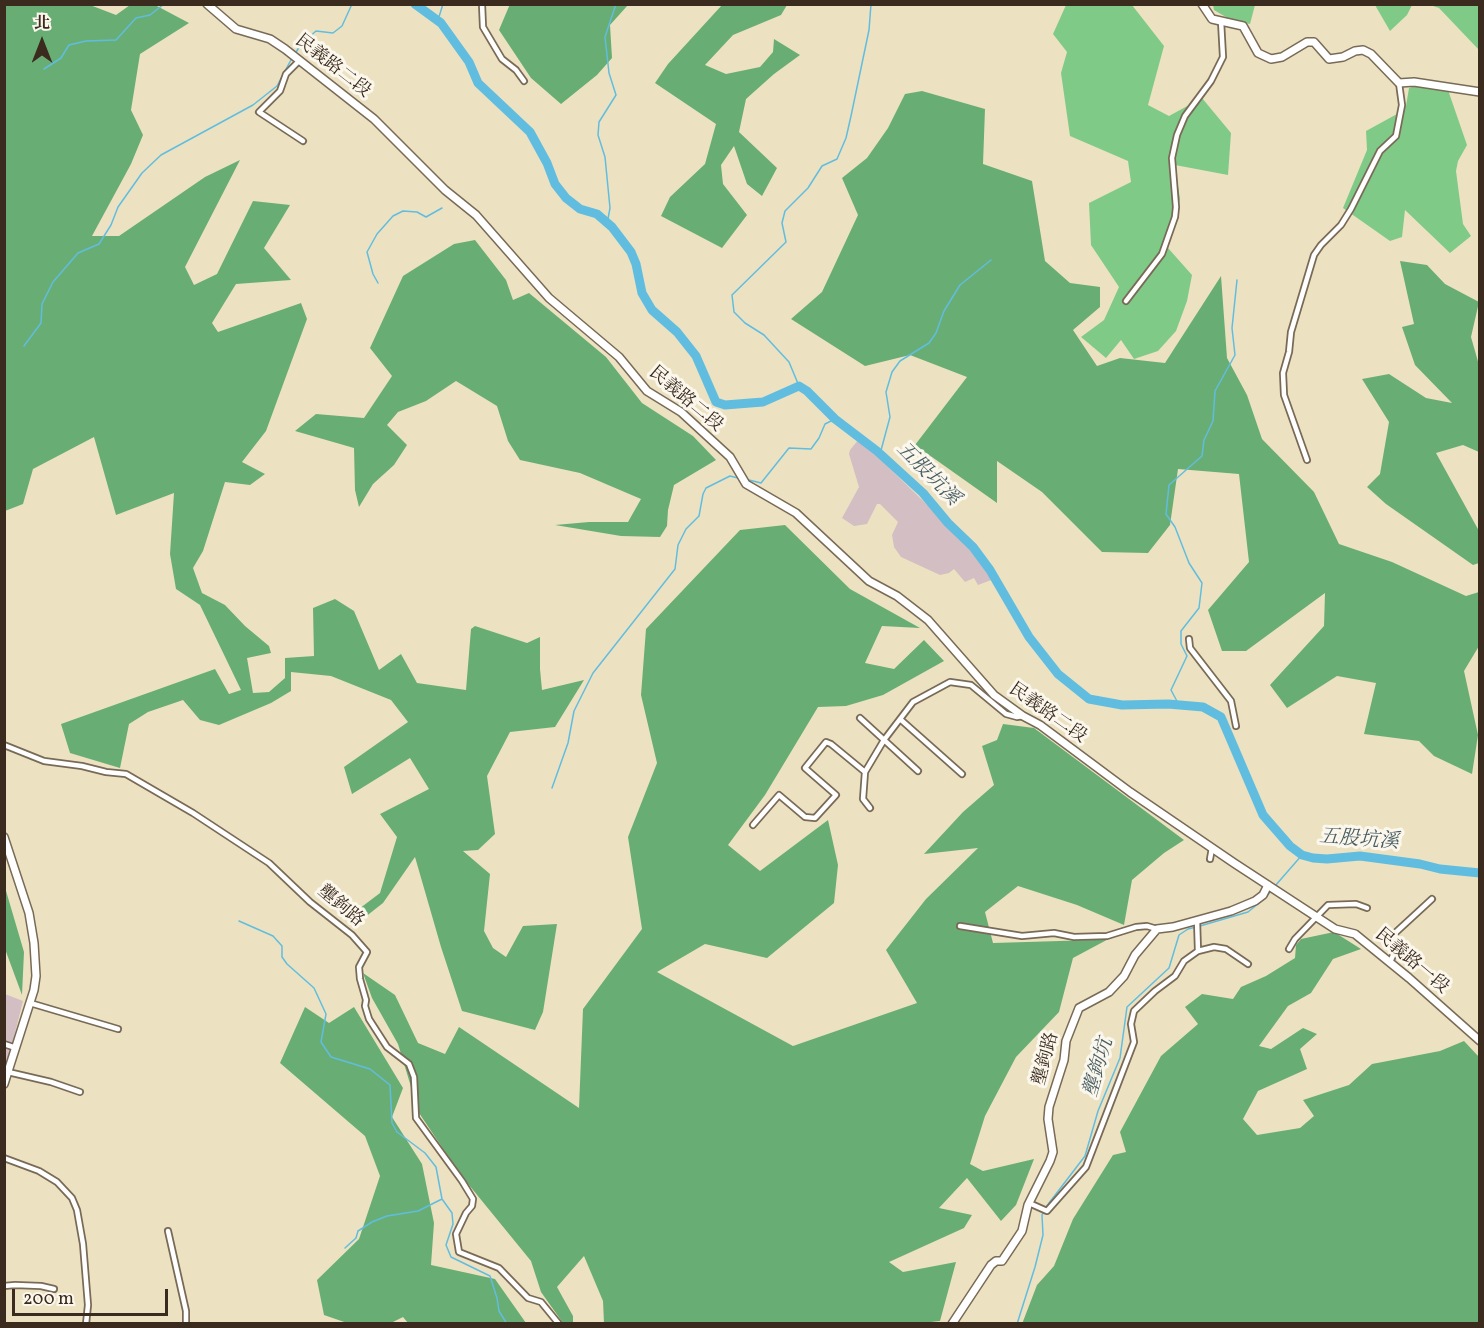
<!DOCTYPE html>
<meta charset="utf-8">
<style>
body{margin:0}
#map{position:relative;width:1484px;height:1328px;overflow:hidden;background:#ece2c1;font-family:Vollkorn,"Noto Serif TC",serif}
canvas{display:block}
.frame{position:absolute;inset:0;border:6px solid #3b2a1e;pointer-events:none}
.north{position:absolute;left:12px;top:12px;width:60px;height:60px;-webkit-text-stroke:4px #fbf7ec;paint-order:stroke;rotate:0deg;font-size:16px;font-weight:700;line-height:24px;text-align:center;color:#3b2a1e}
.north::after{content:'';display:block;margin:auto;width:21px;height:27px;background:#3b2a1e;clip-path:polygon(50% 0,100% 100%,50% 72%,0 100%)}
.scale{position:absolute;left:12px;top:1289px;width:156px;height:27px;box-sizing:border-box;border:3px solid #3b2a1e;border-top:0;padding-left:8px;font-size:18px;line-height:21px;white-space:nowrap;color:#3b2a1e;-webkit-text-stroke:4px #fbf7ec;paint-order:stroke}
</style>
<div id="map">
<canvas width="1484" height="1328"></canvas>
<div class="frame"></div>
<div class="north">北</div>
<div class="scale">200 m</div>
</div>
<script>
const ctx = document.querySelector('canvas').getContext('2d');
ctx.lineJoin = 'round';
function paint(path, color) { ctx.fillStyle = color; ctx.fill(path, 'evenodd'); }
const shape = rows => new Path2D(rows.map(r => 'M' + r).join(''));
function stroke(path, color, width, dash) { ctx.strokeStyle = color; ctx.lineWidth = width; ctx.lineCap = dash ? 'butt' : 'round'; ctx.setLineDash(dash || []); ctx.stroke(path); }
function label(font, color, halo, rows, align = 'center') {
  ctx.font = font + ' Vollkorn,"Noto Serif TC",serif'; ctx.lineWidth = 6; ctx.setLineDash([]); ctx.textBaseline = 'middle'; ctx.strokeStyle = halo; ctx.fillStyle = color; for (const [text, x, y, turn = 0] of rows) {
    ctx.save(); ctx.translate(x, y); ctx.rotate((+turn || 0) * Math.PI / 180); ctx.textAlign = isNaN(turn) ? turn : align; if (halo) ctx.strokeText(text, 0, 0); ctx.fillText(text, 0, 0); ctx.restore();
  }
}
const industrial = shape([
 [859,439,974,550,994,579,978,585,974,578,965,582,954,569,949,573,940,575,901,557,894,547,892,535,898,522,880,504,877,504,867,524,854,526,842,518,859,487,849,454,850,450],
 [5,994,23,1001,5,1072]
]);
const green = shape([
 [1066,5,1132,5,1164,46,1148,105,1169,116,1202,98,1231,133,1228,175,1175,165,1180,199,1168,248,1192,275,1187,301,1176,331,1158,351,1134,359,1121,340,1106,358,1081,337,1104,320,1119,287,1091,245,1089,203,1131,182,1128,161,1070,136,1061,73,1067,52,1053,34],
 [1213,5,1255,5,1250,24,1231,20,1214,10],
 [1375,5,1412,5,1407,15,1390,31],
 [1430,5,1479,5,1479,50,1439,8],
 [1415,86,1448,90,1467,145,1458,161,1456,171,1463,224,1471,236,1450,253,1405,210,1402,237,1390,241,1343,208,1367,150,1366,131,1397,114,1406,106,1409,88]
]);
const forest = shape([
 [5,4,90,5,116,15,130,5,155,5,189,23,140,54,131,110,143,135,131,164,92,236,119,236,205,177,240,160,185,267,194,285,217,274,253,201,290,205,264,248,291,280,236,284,212,323,218,332,301,303,307,319,266,431,242,462,265,474,250,485,225,482,203,551,193,568,202,593,225,605,245,626,269,646,271,653,247,658,253,693,269,692,285,678,285,658,314,656,313,608,335,599,354,611,379,670,401,654,417,683,466,690,471,629,475,626,527,643,540,637,540,669,542,690,584,680,555,727,510,732,487,776,495,834,478,850,463,851,490,874,484,931,493,948,506,957,523,926,557,924,543,1012,535,1030,462,1011,441,947,415,857,383,903,355,925,347,918,380,893,397,837,380,814,429,789,410,758,352,794,344,767,408,722,391,700,331,676,291,672,291,691,271,703,219,725,200,720,183,700,148,712,129,724,120,768,70,753,61,724,215,669,229,694,241,690,200,605,176,589,170,554,174,493,116,515,94,437,33,469,23,504,5,511],
 [510,4,568,5,628,5,610,25,612,58,597,75,561,104,531,78,499,30],
 [722,5,787,5,781,15,733,35,705,65,726,74,760,67,773,52,774,39,800,55,774,74,746,99,739,132,777,168,762,196,747,184,734,146,721,165,723,184,747,215,722,248,661,216,670,197,705,164,716,124,655,83,668,64],
 [922,91,985,109,983,164,1032,181,1045,261,1070,283,1100,287,1100,307,1073,330,1097,366,1120,358,1165,363,1221,276,1227,358,1247,395,1262,439,1314,492,1339,544,1392,562,1466,596,1479,592,1479,646,1464,671,1478,735,1472,774,1434,756,1419,741,1364,734,1376,683,1337,676,1287,708,1270,685,1324,626,1325,593,1246,651,1222,651,1208,610,1249,562,1239,474,1178,469,1170,525,1148,553,1102,552,1042,492,997,461,997,503,915,445,967,377,910,355,865,366,791,319,822,292,858,215,842,178,867,158,888,128,905,94],
 [475,240,506,280,513,300,529,293,606,357,642,403,693,436,716,460,674,485,668,510,667,526,660,537,621,536,555,525,589,522,628,522,641,499,580,473,520,460,508,441,497,406,456,381,426,401,398,412,387,425,407,445,394,465,373,484,359,507,355,490,354,448,295,431,316,414,364,418,392,376,370,348,403,276,454,244],
 [1400,261,1427,265,1445,284,1479,302,1471,337,1479,365,1479,452,1463,445,1436,453,1479,531,1479,563,1473,565,1386,504,1367,487,1380,474,1389,422,1362,379,1389,374,1426,398,1452,403,1415,365,1402,327,1414,324],
 [785,525,850,589,920,628,882,626,865,663,894,669,924,640,944,661,883,695,846,706,818,707,765,795,728,845,760,871,828,820,838,865,834,903,767,958,705,944,657,972,793,1046,917,1003,886,950,926,899,978,848,924,854,963,812,994,785,982,746,997,740,1003,724,1034,728,1184,840,1164,853,1132,880,1124,925,1077,905,1018,886,985,912,993,943,1093,940,1116,935,1073,958,1059,1012,1016,1057,985,1116,970,1164,983,1171,1034,1159,1016,1205,1001,1221,967,1178,939,1208,972,1215,964,1228,889,1262,903,1272,956,1262,940,1321,913,1324,604,1323,603,1301,584,1256,557,1287,573,1316,573,1323,563,1323,541,1292,531,1261,460,1174,419,1113,398,1044,372,998,363,973,395,995,418,1043,445,1054,459,1027,579,1108,583,1009,642,929,628,837,657,763,641,695,646,629,740,530],
 [4,884,24,952,22,995,5,949],
 [1334,932,1361,949,1333,959,1311,993,1288,1006,1259,1046,1271,1049,1303,1028,1317,1034,1300,1049,1307,1069,1258,1091,1243,1119,1257,1135,1300,1128,1314,1116,1303,1100,1349,1085,1372,1064,1440,1051,1464,1041,1479,1057,1479,1323,1022,1324,1037,1285,1054,1266,1073,1219,1113,1155,1126,1152,1120,1132,1161,1056,1198,1024,1185,1007,1202,994,1233,999,1241,987,1266,976,1295,958,1296,945,1301,939],
 [305,1007,329,1023,354,1007,403,1088,392,1117,422,1164,434,1223,431,1265,495,1279,526,1323,408,1323,403,1317,391,1323,350,1324,324,1315,317,1280,359,1239,380,1176,365,1136,280,1063]
]);
const stream = shape([
 [438,20,443,4],
 [295,54,301,44,316,31,333,33,342,26,352,4],
 [44,69,61,58,69,45,86,41,116,40,136,18,150,15,164,4],
 [607,224,610,208,605,157,598,135,599,122,616,95,609,73,605,37,616,4],
 [378,283,373,274,367,252,377,234,393,216,403,211,417,212,426,217,442,208],
 [24,346,41,323,42,304,53,282,78,253,99,244,111,225,118,207,142,173,161,155,253,105,277,86,292,58],
 [799,386,789,362,764,335,745,323,734,312,732,295,786,242,782,223,785,211,808,188,822,166,837,159,846,138,851,116,869,30,871,4],
 [880,454,890,417,886,392,892,372,900,361,929,343,936,333,944,311,960,285,991,260],
 [745,479,761,483,789,448,811,449,819,438,825,424,835,419],
 [1179,705,1171,690,1187,656,1181,644,1181,631,1199,608,1202,583,1189,563,1175,527,1166,514,1169,485,1202,456,1204,440,1213,421,1215,391,1235,355,1232,328,1237,280],
 [552,788,568,743,574,711,593,673,675,569,678,545,686,529,699,516,703,494,706,488,730,476,738,478],
 [1275,886,1302,855],
 [239,921,273,936,282,946,282,957,287,964,314,988,326,1014,321,1042,331,1057,370,1069,390,1085,392,1123,397,1132,425,1153,436,1167,442,1199,452,1213,453,1224,446,1245,451,1257,490,1276,497,1298,499,1311,507,1324],
 [1200,926,1248,912,1265,898,1272,890],
 [1046,1207,1085,1156,1098,1111,1120,1058,1127,1007,1169,968,1179,935,1188,929,1196,927],
 [345,1248,356,1238,358,1231,372,1222,387,1216,418,1211,442,1199],
 [1017,1324,1035,1267,1043,1235,1042,1215,1044,1212]
]);
const river = shape([
 [415,4,441,23,469,62,478,83,530,132,547,163,555,184,566,198,580,209,597,214,612,227,631,252,636,264,642,293,652,310,677,332,696,356,716,402,725,405,763,402,799,386,807,391,835,419,877,451,923,493,948,523,973,547,990,570,1029,637,1058,674,1089,699,1122,705,1168,704,1203,707,1221,717,1263,815,1290,846,1302,855,1313,858,1327,859,1360,856,1420,864,1440,869,1480,873]
]);
const street = shape([
 [482,4,483,27,502,59,516,70,524,81],
 [300,60,286,74,280,91,259,112,303,141],
 [1126,301,1162,254,1175,217,1176,207,1172,158,1177,135,1185,116,1211,81,1223,57,1221,21],
 [1307,460,1284,395,1283,373,1289,352,1291,332,1314,255,1321,245,1341,225,1351,209,1380,151,1396,136,1402,105,1399,83],
 [1189,639,1190,648,1231,701,1236,726],
 [860,718,918,771],
 [900,719,962,774],
 [4,745,44,761,82,766,106,772,126,774,193,813,269,863,310,902,352,935,367,952,359,967,360,979,366,1000,365,1006,369,1019,387,1047,409,1064,414,1077,416,1118,462,1181,473,1199,472,1206,466,1213,456,1234,459,1252,499,1268,528,1298,541,1302,559,1324],
 [870,808,863,799,865,772,884,740,913,702,950,682,971,685,1006,714,1017,717,1023,716],
 [753,825,779,795,805,817,815,818,836,795,805,768,826,742,831,744,865,772],
 [1210,859,1212,848],
 [960,926,1022,936,1054,933,1074,937,1107,936,1136,927,1147,926,1157,929],
 [1289,949,1295,939,1328,905,1356,904,1367,908],
 [1198,951,1214,947,1226,949,1248,964],
 [1390,962,1396,949,1394,934,1432,899],
 [30,1003,118,1029],
 [4,1044,16,1048],
 [8,1072,51,1082,80,1092],
 [4,1158,39,1171,57,1182,72,1198,77,1210,83,1244,88,1305,86,1324],
 [1029,1203,1047,1211,1086,1167,1134,1042,1131,1024,1134,1011,1155,991,1175,976,1184,961,1198,951,1197,920],
 [168,1231,186,1311,186,1324],
 [4,1286,15,1285,41,1286,54,1289]
]);
const secondary = shape([
 [207,4,236,29,270,39,285,49,374,119,445,190,476,215,549,298,619,357,647,391,681,412,730,457,746,484,796,513,869,581,897,596,928,620,994,695,1023,716,1040,725,1130,792,1234,863,1335,929,1355,934,1409,978,1480,1041],
 [1202,4,1212,19,1243,26,1258,53,1271,59,1282,57,1307,42,1314,42,1329,59,1343,57,1355,51,1363,50,1371,54,1399,83,1414,82,1480,92],
 [4,837,29,913,34,943,36,976,34,990,4,1084],
 [952,1324,991,1265,996,1261,1002,1261,1022,1231,1028,1205,1050,1161,1053,1152,1048,1119,1049,1107,1064,1060,1066,1041,1079,1008,1109,992,1124,976,1135,955,1157,929,1173,927,1231,911,1255,901,1263,895,1268,885]
]);
const streetNames = [
 ["民義路二段",332,67,38],
 ["民義路二段",685,400,40],
 ["民義路二段",1047,714,35],
 ["壟鉤路",340,907,40],
 ["民義路一段",1411,962,40],
 ["壟鉤路",1047,1059,-75]
];
const waterNames = [
 ["五股坑溪",927,475,45],
 ["五股坑溪",1359,841,4],
 ["壟鉤坑",1100,1068,-74]
];
paint(industrial, '#d2bec3');
paint(green, '#80ca88');
paint(forest, '#68ae74');
stroke(stream, '#61bddf', 1.5);
stroke(river, '#61bddf', 9);
stroke(street, '#796a57', 8);
stroke(secondary, '#796a57', 10);
stroke(street, '#fff', 4.5);
stroke(secondary, '#fff', 7);
label('18px', '#3b2a1e', '#fbf7ec', streetNames);
label('italic 20px', '#485d62', '#fbf7ec', waterNames);
</script>
